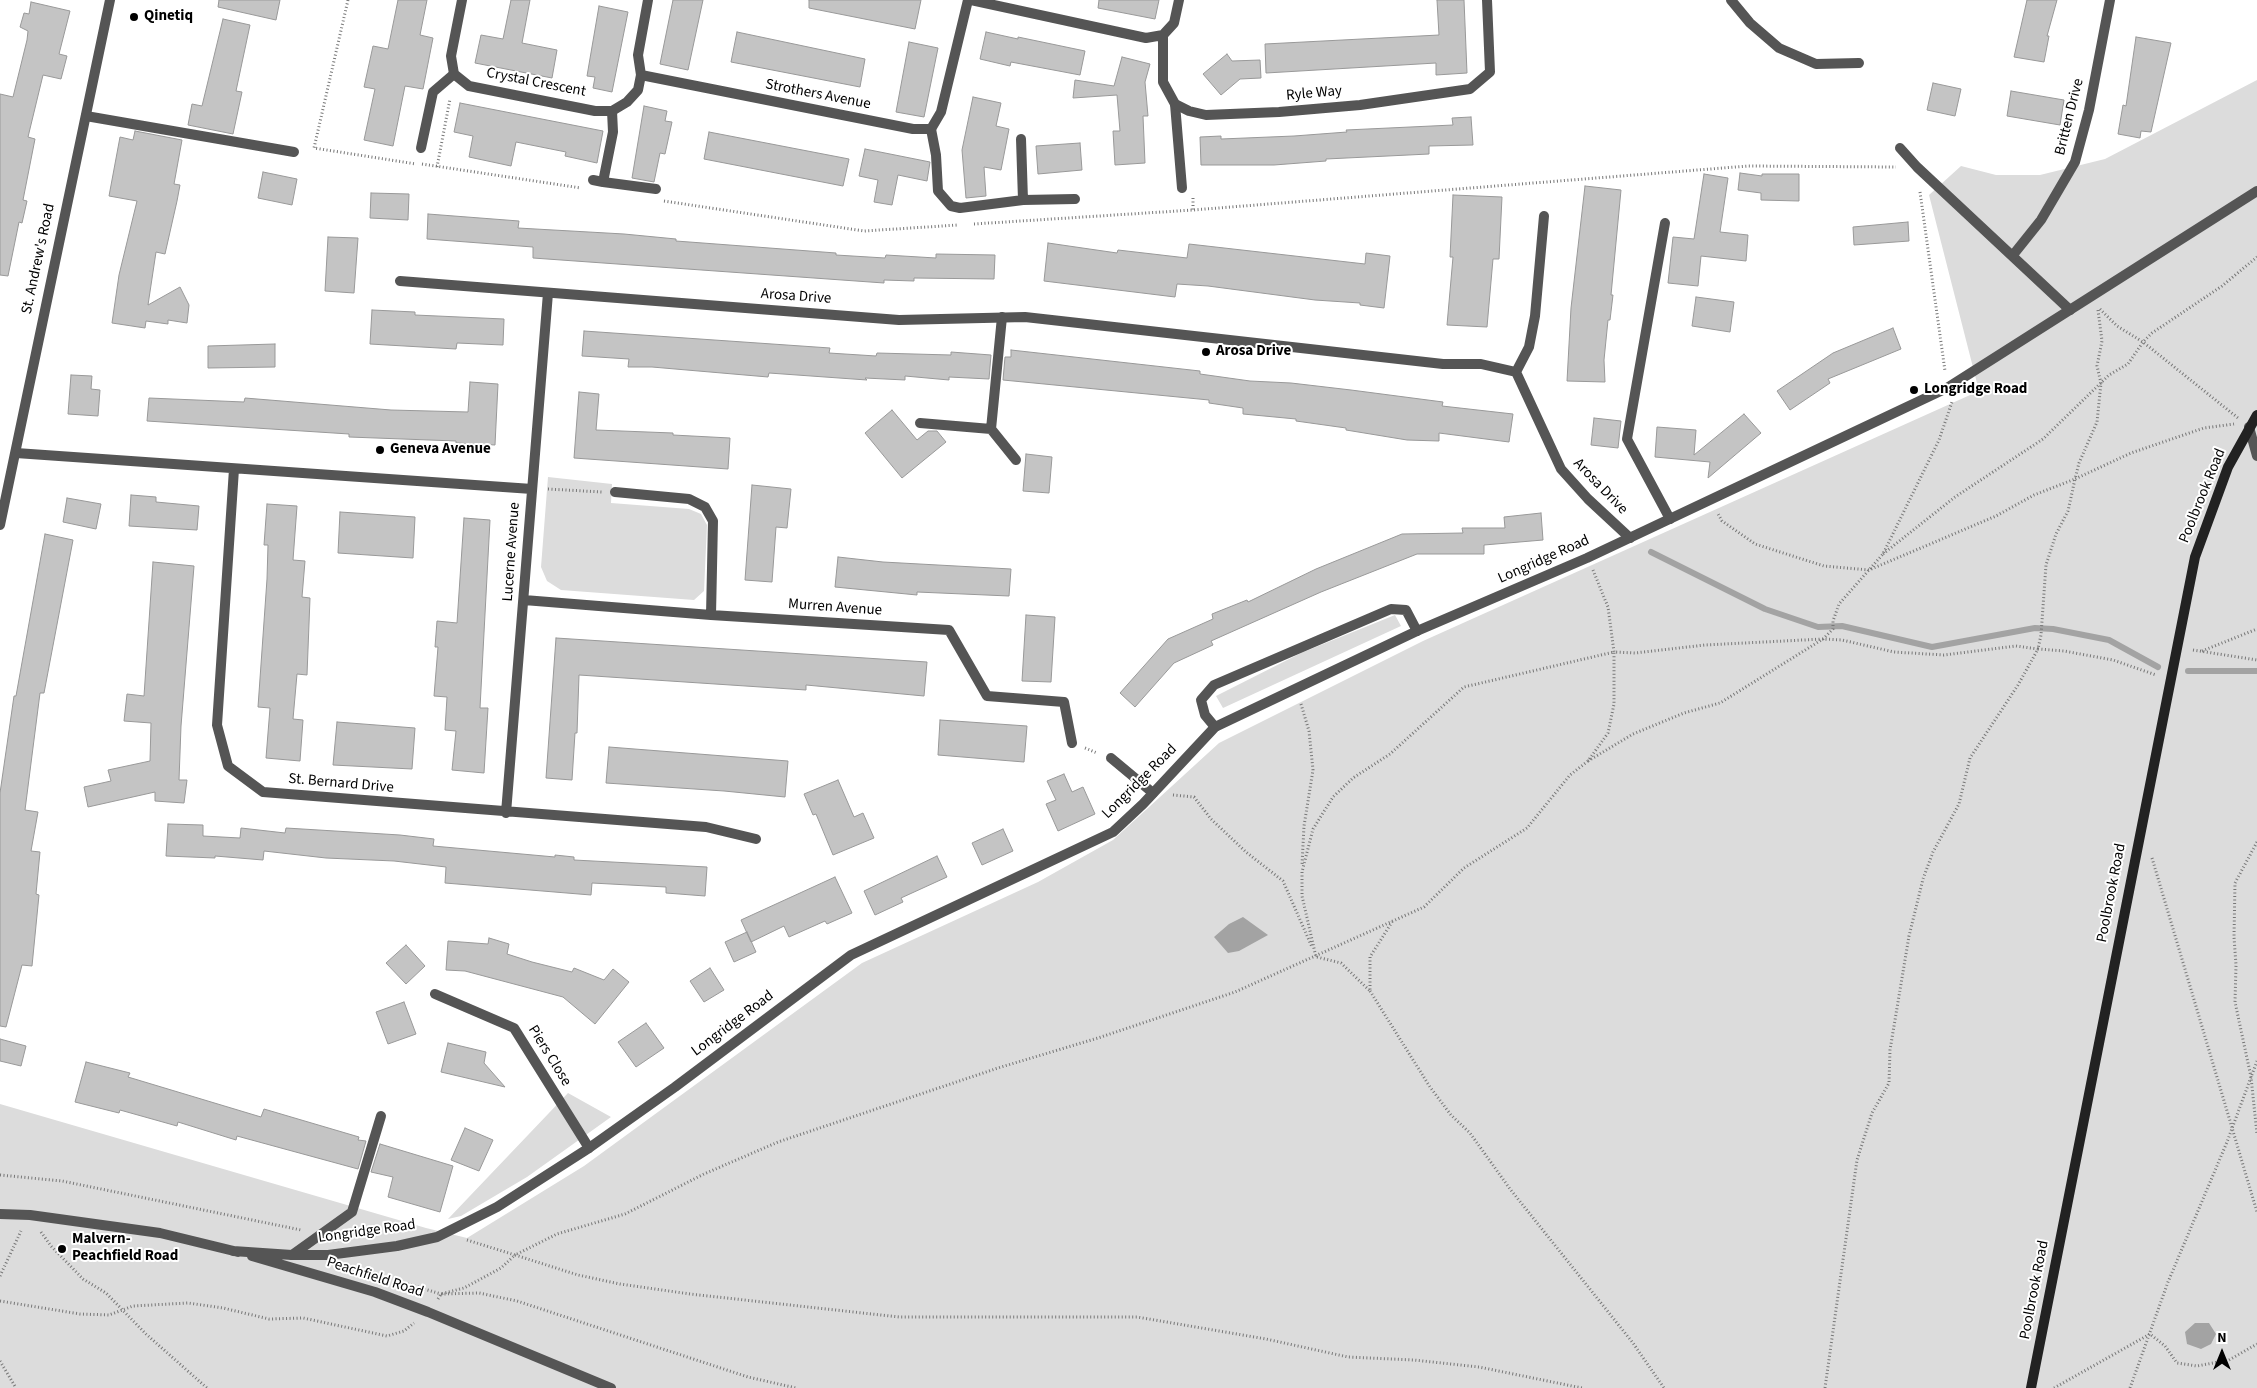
<!DOCTYPE html>
<style>
body{margin:0}
#map{position:relative;width:2257px;height:1388px;overflow:hidden;background:#fff;font-family:"Source Sans 3",sans-serif}
canvas{display:block}
.north{position:absolute;left:2197px;top:1328px;width:50px;height:50px;-webkit-text-stroke:4px #fff;paint-order:stroke;rotate:0deg;font-size:14px;font-weight:700;line-height:20px;text-align:center;color:#000}
.north::after{content:'';display:block;margin:auto;width:18px;height:22px;background:#000;clip-path:polygon(50% 0,100% 100%,50% 72%,0 100%)}
</style>
<div id="map">
<canvas width="2257" height="1388"></canvas>
<div class="north">N</div>
</div>
<script>
const ctx = document.querySelector('canvas').getContext('2d');
ctx.lineJoin = 'round';
function paint(path, color) { ctx.fillStyle = color; ctx.fill(path, 'evenodd'); }
const shape = rows => new Path2D(rows.map(r => 'M' + r).join(''));
function stroke(path, color, width, dash) { ctx.strokeStyle = color; ctx.lineWidth = width; ctx.lineCap = dash ? 'butt' : 'round'; ctx.setLineDash(dash || []); ctx.stroke(path); }
function label(font, color, halo, rows, align = 'center') {
  ctx.font = font + ' "Source Sans 3",sans-serif'; ctx.lineWidth = 4; ctx.setLineDash([]); ctx.textBaseline = 'middle'; ctx.strokeStyle = halo; ctx.fillStyle = color; for (const [text, x, y, turn = 0] of rows) {
    ctx.save(); ctx.translate(x, y); ctx.rotate((+turn || 0) * Math.PI / 180); ctx.textAlign = isNaN(turn) ? turn : align; if (halo) ctx.strokeText(text, 0, 0); ctx.fillText(text, 0, 0); ctx.restore();
  }
}
const green = shape([
 [2257,80,2257,1388,0,1388,0,1104,426,1228,467,1238,584,1166,862,963,1038,882,1113,840,1219,743,1423,641,1979,391,1929,195,1961,166,1996,175,2040,175,2105,159],
 [548,477,612,484,611,503,689,509,701,514,707,525,704,591,694,600,561,590,547,581,541,567],
 [1395,615,1401,626,1223,708,1216,696,1301,653],
 [568,1093,611,1117,527,1177,461,1216,448,1219]
]);
const water = shape([
 [1243,917,1268,935,1239,951,1228,953,1214,937,1229,924],
 [2195,1323,2209,1323,2216,1334,2211,1344,2201,1349,2187,1344,2185,1332]
]);
const stream = shape([
 [1651,552,1765,609,1818,627,1842,626,1932,647,2035,628,2053,629,2109,640,2158,667],
 [2188,671,2257,671]
]);
const building = shape([
 [219,0,280,0,276,20,218,7,219,0],
 [398,0,427,0,420,35,433,38,423,89,405,86,393,146,364,140,375,89,364,87,373,46,388,49,398,0],
 [511,0,530,0,522,43,557,50,552,78,475,63,481,35,503,39,511,0],
 [673,0,703,0,688,70,660,64,673,0],
 [809,0,921,0,915,29,809,8,809,0],
 [1099,0,1159,0,1155,19,1098,8,1099,0],
 [1437,0,1464,0,1467,73,1436,75,1436,63,1266,73,1265,44,1439,35,1437,0],
 [2027,0,2057,0,2047,36,2049,36,2044,62,2014,57,2027,0],
 [31,2,70,11,59,54,67,56,61,79,43,75,28,137,35,139,23,200,27,201,22,223,19,222,8,276,0,275,0,94,13,97,27,40,28,31,20,27,24,13,29,14,31,2],
 [599,6,628,12,612,92,593,88,595,77,587,76,599,6],
 [223,19,250,25,236,91,242,92,233,134,188,125,192,104,202,106,223,19],
 [737,32,865,59,860,87,731,62,737,32],
 [986,32,1018,39,1018,37,1085,51,1080,75,1011,62,1010,66,980,59,986,32],
 [2136,37,2171,43,2151,132,2141,131,2140,138,2118,134,2123,105,2126,106,2136,37],
 [909,42,938,48,924,117,896,112,909,42],
 [1227,54,1232,61,1260,60,1261,78,1240,79,1221,95,1203,74,1227,54],
 [1122,57,1150,64,1145,82,1148,116,1143,116,1145,163,1115,165,1113,131,1120,131,1117,95,1073,98,1075,80,1114,86,1122,57],
 [1933,83,1961,89,1955,116,1927,110,1933,83],
 [2011,91,2064,100,2060,125,2007,116,2011,91],
 [973,97,1001,103,996,126,1009,129,1001,170,984,167,986,196,966,198,962,150,973,97],
 [460,103,603,131,597,163,565,156,566,152,516,142,511,166,469,157,473,136,454,132,460,103],
 [644,106,667,111,665,121,672,122,665,154,660,153,654,182,632,178,644,106],
 [1471,117,1473,145,1429,146,1429,154,1326,159,1326,161,1274,165,1201,165,1200,137,1221,136,1221,139,1294,136,1347,132,1346,130,1453,125,1452,118,1471,117],
 [135,131,182,140,174,184,180,185,177,201,165,254,156,252,148,305,180,287,189,305,187,323,168,320,168,324,146,321,145,328,112,323,119,275,137,201,109,196,120,137,133,140,135,131],
 [709,132,849,159,843,186,704,159,709,132],
 [1080,143,1082,170,1038,174,1036,146,1080,143],
 [865,149,930,162,927,181,898,175,892,205,874,202,878,180,859,176,865,149],
 [263,172,297,179,292,205,258,198,263,172],
 [1740,173,1762,176,1762,174,1799,174,1799,201,1761,200,1761,193,1738,190,1740,173],
 [1704,174,1728,178,1720,232,1748,235,1746,261,1701,256,1698,286,1668,283,1673,237,1694,239,1704,174],
 [1585,186,1621,190,1611,295,1613,295,1610,320,1608,320,1604,360,1605,382,1567,381,1571,308,1585,186],
 [371,193,409,194,408,220,370,218,371,193],
 [1453,195,1502,197,1499,259,1493,259,1487,327,1447,325,1453,257,1450,257,1453,195],
 [428,214,519,221,518,228,624,234,676,239,676,241,836,253,836,255,885,258,886,255,936,258,936,254,995,255,994,279,914,278,914,281,884,280,884,283,533,258,533,247,427,239,428,214],
 [1908,222,1909,241,1854,245,1853,227,1908,222],
 [328,237,358,238,354,293,325,291,328,237],
 [1048,243,1117,253,1118,250,1187,258,1189,244,1365,264,1366,253,1390,256,1384,308,1360,305,1360,303,1315,300,1208,286,1177,284,1175,297,1044,281,1048,243],
 [1696,297,1734,302,1730,332,1692,326,1696,297],
 [372,310,415,312,415,315,504,319,503,345,457,343,456,349,370,344,372,310],
 [1893,328,1901,349,1828,379,1830,383,1790,410,1777,391,1833,353,1893,328],
 [584,331,830,348,829,353,876,356,877,353,951,355,951,352,991,355,989,379,949,377,949,380,905,376,905,380,865,378,867,380,769,373,768,377,652,367,628,367,629,359,582,356,584,331],
 [275,344,275,367,208,368,208,346,275,344],
 [1011,350,1200,371,1200,374,1250,381,1291,383,1351,390,1443,402,1442,406,1513,414,1509,442,1439,433,1439,441,1407,440,1346,430,1346,428,1296,421,1296,419,1243,414,1243,408,1209,403,1209,400,1003,380,1005,357,1011,357,1011,350],
 [71,375,92,376,91,389,100,390,98,416,68,414,71,375],
 [470,382,498,384,495,445,456,443,456,441,349,437,349,434,147,421,149,398,244,402,245,398,391,410,468,412,470,382],
 [579,392,599,394,596,430,673,433,673,435,730,438,728,469,574,458,579,392],
 [892,410,917,440,928,431,937,431,946,442,902,478,865,433,892,410],
 [1744,414,1761,433,1708,478,1710,462,1655,457,1657,427,1696,430,1694,455,1744,414],
 [1594,418,1621,421,1618,448,1591,445,1594,418],
 [1026,454,1052,457,1049,493,1023,491,1026,454],
 [752,485,791,489,787,528,776,527,772,582,745,580,752,485],
 [131,495,156,497,156,502,199,506,197,530,129,526,131,495],
 [67,498,101,504,96,529,63,522,67,498],
 [267,504,297,506,293,560,305,561,302,597,310,598,307,675,297,674,293,719,303,720,300,761,266,758,270,708,258,707,267,579,268,545,264,545,267,504],
 [340,512,415,517,413,558,338,553,340,512],
 [1541,513,1543,540,1484,545,1484,554,1417,554,1321,592,1211,641,1213,645,1174,663,1135,707,1120,693,1168,639,1213,619,1212,614,1247,600,1248,602,1316,569,1402,534,1463,533,1462,528,1505,528,1504,517,1541,513],
 [464,518,490,520,480,708,488,708,484,773,452,770,456,731,445,730,447,697,434,696,438,647,435,647,437,621,457,623,464,518],
 [45,534,73,540,44,693,40,693,25,810,38,812,31,851,40,852,36,894,39,895,32,966,22,965,6,1027,0,1026,0,793,14,696,16,696,45,534],
 [838,557,883,562,1011,569,1009,596,917,592,917,595,835,587,838,557],
 [153,562,194,566,181,726,179,780,187,780,184,803,155,801,155,792,88,807,84,787,111,781,108,770,150,761,151,723,124,721,127,694,144,696,153,562],
 [1026,615,1055,617,1051,682,1022,681,1026,615],
 [556,638,927,662,924,696,806,685,806,690,579,675,577,733,575,733,572,780,546,778,556,638],
 [940,720,1027,726,1024,762,938,755,940,720],
 [337,722,415,728,412,769,333,765,337,722],
 [609,747,788,761,785,797,724,791,606,783,609,747],
 [1064,774,1072,792,1083,787,1095,814,1058,831,1046,804,1056,800,1047,781,1064,774],
 [838,780,854,817,863,813,874,838,833,855,816,814,813,815,804,794,838,780],
 [168,824,203,825,203,836,240,838,241,828,285,833,286,828,400,835,434,839,433,846,555,857,555,855,574,857,574,860,707,867,705,896,666,893,666,887,592,883,591,895,445,883,446,867,394,861,326,858,264,851,263,860,215,856,215,858,166,856,168,824],
 [1003,829,1013,851,982,865,972,843,1003,829],
 [937,856,947,877,901,898,903,902,875,915,864,891,937,856],
 [835,877,852,913,827,924,825,921,789,937,784,926,751,942,741,920,835,877],
 [747,932,756,952,734,962,725,942,747,932],
 [489,938,509,944,507,954,532,962,572,972,574,968,604,980,613,969,629,982,595,1024,563,997,465,971,446,970,448,941,488,944,489,938],
 [406,945,425,966,406,984,386,963,406,945],
 [710,968,724,990,704,1002,690,981,710,968],
 [404,1002,416,1034,388,1044,376,1012,404,1002],
 [646,1023,664,1048,636,1067,618,1042,646,1023],
 [0,1039,26,1046,21,1066,0,1061,0,1039],
 [448,1043,486,1052,484,1063,505,1087,441,1072,448,1043],
 [86,1062,130,1073,128,1077,261,1117,264,1109,359,1137,358,1140,366,1141,358,1169,237,1136,236,1140,178,1122,177,1126,120,1110,119,1113,75,1102,86,1062],
 [465,1128,493,1140,479,1171,451,1160,465,1128],
 [380,1144,453,1166,440,1212,388,1197,393,1177,371,1172,380,1144]
]);
const path = shape([
 [348,0,314,148,416,164],
 [422,164,581,188],
 [437,167,450,99],
 [1920,192,1945,371],
 [1193,198,1193,210],
 [664,201,864,231,958,225],
 [974,224,1193,210,1748,166,1896,167],
 [2100,309,2117,326,2143,342,2238,418],
 [2098,310,2102,341,2097,366,2101,383,2097,422,2079,463,2075,479,2131,453,2204,428,2234,424],
 [548,489,602,492],
 [1883,554,1955,497,2043,439,2109,375,2128,364,2143,342,2152,333,2222,286,2257,257],
 [1593,570,1608,607,1614,652,1635,653,1705,645,1823,639,1842,640,1894,652,1944,655,2016,646,2038,649,2041,635,2046,565,2056,534,2068,511,2075,479,2034,495,1996,516,1869,570,1824,566,1755,544,1722,521,1717,512],
 [2193,650,2257,660],
 [2202,651,2257,629],
 [1301,704,1309,731,1313,770,1304,826,1302,865],
 [1085,748,1097,753],
 [1588,761,1633,734,1684,713,1720,703,1823,639,1833,629,1833,621,1839,604,1883,554,1939,440,1952,402],
 [1173,795,1194,797,1211,819,1246,852,1283,881,1312,947],
 [2257,842,2235,883,2234,937,2236,965,2235,1002,2251,1077,2257,1134],
 [2152,858,2257,1212],
 [1302,872,1302,896,1316,957],
 [1317,957,1341,963,1370,991,1370,957,1392,922],
 [1370,991,1430,1087,1451,1115,1470,1133,1510,1189,1633,1343,1664,1388],
 [0,1175,62,1181,301,1230],
 [41,1232,51,1246,83,1279,106,1293,146,1334,207,1388],
 [467,1240,515,1255,557,1234,625,1214,704,1174,778,1142,998,1068,1098,1038,1235,992,1424,907,1464,868,1527,828,1570,775,1588,761,1608,733,1614,704,1614,652,1464,687,1390,754,1353,778,1333,797,1313,829,1302,872],
 [0,1276,21,1231],
 [394,1280,441,1294,479,1293,517,1301,748,1377,796,1388],
 [438,1299,441,1294,464,1288,501,1268,515,1255,578,1275,620,1284,690,1294,899,1317,1137,1317,1266,1339,1348,1357,1414,1360,1479,1367,1582,1388],
 [0,1301,80,1314,109,1315,133,1306,188,1303,223,1308,269,1319,303,1318,387,1336,404,1331,414,1323],
 [0,1361,16,1388],
 [1825,1388,1857,1160,1872,1113,1889,1083,1890,1050,1909,936,1923,879,1933,852,1959,804,1970,758,2018,685,2038,649,2064,651,2113,660,2156,675],
 [2054,1388,2150,1334,2165,1346,2177,1363,2197,1366,2229,1360,2257,1344],
 [2130,1388,2168,1282,2227,1142,2257,1061]
]);
const service = shape([
 [1175,104,1182,188],
 [612,111,613,132,603,182,656,189],
 [86,116,294,152],
 [931,129,936,155,938,191,951,206,960,208,1023,200,1075,199],
 [1021,139,1023,200],
 [421,148,433,92,454,74],
 [1900,148,1917,167,2070,310],
 [593,180,603,182],
 [1665,223,1627,439,1670,519],
 [920,423,991,429,1002,317],
 [991,429,1016,460],
 [1215,727,1205,715,1201,700,1214,685,1391,609,1406,610,1417,631],
 [1111,758,1153,793],
 [292,1255,352,1212,381,1116]
]);
const minor = shape([
 [462,0,451,56,454,74,469,86,595,111,612,111,627,102,638,90,641,75],
 [648,0,638,55,641,75,913,129,931,129,941,112,968,0],
 [971,0,1146,38,1163,35],
 [1179,0,1174,23,1163,35,1163,82,1175,104,1189,111,1206,115,1279,112,1360,105,1470,89,1490,72,1487,0],
 [1731,0,1750,23,1779,48,1816,64,1859,63],
 [2013,255,2041,220,2075,162,2089,110,2110,0],
 [400,281,899,320,1025,317,1443,364,1481,364,1516,372,1561,469,1588,499,1630,538],
 [1516,372,1529,347,1535,316,1544,216],
 [2249,427,2257,456],
 [16,453,532,489],
 [234,469,217,725,228,766,263,792,706,827,756,839],
 [615,492,689,499,705,507,713,521,711,615],
 [524,600,711,615,949,630,987,696,1064,702,1072,743],
 [506,813,548,293],
 [435,994,514,1028,589,1148]
]);
const tertiary = shape([
 [0,525,110,0],
 [0,1214,30,1215,160,1233,238,1252],
 [233,1251,292,1255,328,1255,397,1246,437,1237,497,1207,589,1148,675,1087,851,955,1113,832,1143,804,1215,727,1417,631,1587,558,1947,388,2257,191],
 [252,1256,375,1292,428,1312,611,1388]
]);
const secondary = shape([
 [2031,1388,2195,557,2228,467,2257,415]
]);
const markers = [
 [134,17,5,"#000"],
 [1206,352,5,"#000"],
 [1914,390,5,"#000"],
 [380,450,5,"#000"],
 [62,1249,5,"#000"]
];
const poiNames = [
 ["Qinetiq",144,17],
 ["Arosa Drive",1216,352],
 ["Longridge Road",1924,390],
 ["Geneva Avenue",390,450],
 ["Malvern-",72,1240],
 ["Peachfield Road",72,1257]
];
const streetNames = [
 ["Crystal Crescent",536,83,11],
 ["Ryle Way",1314,94,-5],
 ["Strothers Avenue",818,95,11],
 ["Britten Drive",2070,117,-76],
 ["St. Andrew's Road",39,259,-78],
 ["Arosa Drive",796,297,4],
 ["Arosa Drive",1600,487,46],
 ["Poolbrook Road",2203,496,-68],
 ["Lucerne Avenue",512,552,-86],
 ["Longridge Road",1544,560,-24],
 ["Murren Avenue",835,608,4],
 ["Longridge Road",1140,782,-45],
 ["St. Bernard Drive",341,784,5],
 ["Poolbrook Road",2112,893,-79],
 ["Longridge Road",733,1024,-37],
 ["Piers Close",549,1056,58],
 ["Longridge Road",367,1232,-8],
 ["Peachfield Road",375,1278,18],
 ["Poolbrook Road",2035,1290,-79]
];
paint(green, '#dcdcdc');
paint(water, '#a3a3a3');
stroke(stream, '#a3a3a3', 6);
paint(building, '#c4c4c4');
stroke(building, '#999', 1);
stroke(path, '#777', 3, [1, 2.5]);
stroke(service, '#555', 10);
stroke(minor, '#555', 10);
stroke(tertiary, '#555', 10);
stroke(secondary, '#222', 10);
for (const [x, y, r, color] of markers) { const dot = new Path2D(); dot.arc(x, y, r, 0, 2 * Math.PI); ctx.fillStyle = color; ctx.fill(dot); stroke(dot, '#fff', 2); }
label('bold 15px', '#000', '#fff', poiNames, 'left');
label('15px', '#000', '#fff', streetNames);
</script>
